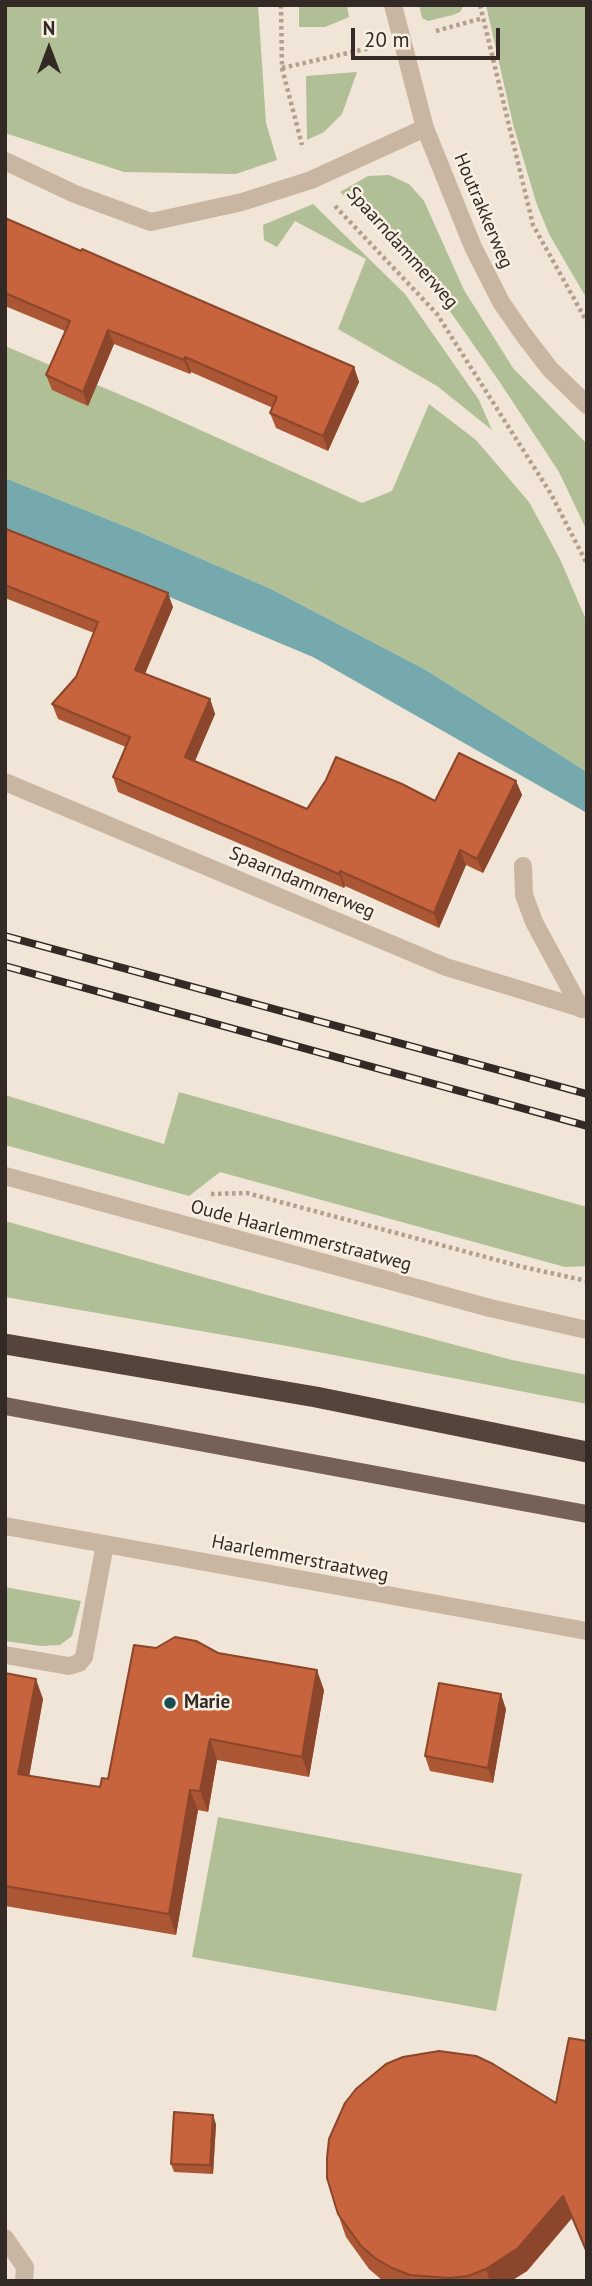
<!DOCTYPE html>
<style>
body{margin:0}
#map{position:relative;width:592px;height:2286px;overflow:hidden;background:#f0e5d6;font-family:"PT Sans",sans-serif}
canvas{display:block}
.frame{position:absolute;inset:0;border:7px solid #332a25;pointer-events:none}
.north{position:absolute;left:14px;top:14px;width:70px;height:70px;-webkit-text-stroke:5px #f9efe2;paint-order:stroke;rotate:0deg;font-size:19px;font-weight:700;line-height:28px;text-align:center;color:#332a25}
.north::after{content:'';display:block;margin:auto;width:24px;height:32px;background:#332a25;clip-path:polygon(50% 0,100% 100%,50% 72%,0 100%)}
.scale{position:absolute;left:351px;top:28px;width:149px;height:32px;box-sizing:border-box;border:4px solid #332a25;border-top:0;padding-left:9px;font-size:21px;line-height:24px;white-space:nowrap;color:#332a25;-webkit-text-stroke:5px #f9efe2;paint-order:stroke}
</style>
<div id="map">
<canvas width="592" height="2286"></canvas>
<div class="frame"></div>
<div class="north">N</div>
<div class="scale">20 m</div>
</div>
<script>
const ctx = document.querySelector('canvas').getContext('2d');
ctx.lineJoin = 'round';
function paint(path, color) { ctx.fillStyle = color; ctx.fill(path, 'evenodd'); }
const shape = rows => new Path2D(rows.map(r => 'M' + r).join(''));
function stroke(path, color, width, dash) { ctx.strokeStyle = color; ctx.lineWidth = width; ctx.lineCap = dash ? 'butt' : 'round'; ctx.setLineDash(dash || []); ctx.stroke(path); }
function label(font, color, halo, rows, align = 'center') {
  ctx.font = font + ' "PT Sans",sans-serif'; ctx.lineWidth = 5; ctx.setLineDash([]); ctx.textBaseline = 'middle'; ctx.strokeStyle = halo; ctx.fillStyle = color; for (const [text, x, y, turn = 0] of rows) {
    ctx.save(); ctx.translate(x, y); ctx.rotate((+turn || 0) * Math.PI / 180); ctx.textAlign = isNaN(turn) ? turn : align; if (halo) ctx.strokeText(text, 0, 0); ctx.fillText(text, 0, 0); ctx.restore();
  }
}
const green = shape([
 [5,5,258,5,266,123,277,160,236,174,124,172,5,133],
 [299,5,347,5,349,17,325,27,299,27],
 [419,5,464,5,460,12,453,15,428,21,422,18],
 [486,5,587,5,587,299,549,234,536,202,513,124],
 [357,72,342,114,324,132,307,140,306,76],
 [389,175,409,184,424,201,464,290,513,368,587,444,587,531,559,472,499,381,435,290,378,226,340,192,368,176],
 [313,204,405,294,479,400,492,430,437,386,338,329,366,259,295,221,277,247,264,240,263,225],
 [5,346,147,406,362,503,392,491,429,404,476,440,529,502,560,559,587,622,587,772,426,670,271,589,137,531,5,478],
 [179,1092,587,1207,587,1266,565,1267,220,1172,189,1196,5,1145,5,1095,164,1144],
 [5,1221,267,1295,512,1360,587,1375,587,1404,287,1346,5,1297],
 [5,1587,81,1601,72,1636,60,1645,41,1646,5,1641],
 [218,1817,522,1874,496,2011,192,1957]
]);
const water = shape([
 [5,478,137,531,271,589,426,670,587,772,587,813,313,657,129,580,5,535]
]);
const path = shape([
 [281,5,282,68,302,145],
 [480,5,533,225,587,322],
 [436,31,483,18],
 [282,68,370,48],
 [335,206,437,314,551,494,587,564],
 [211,1194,247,1193,523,1267,587,1281]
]);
const service = shape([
 [523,866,524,895,534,922,581,1009],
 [5,1655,69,1666,79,1663,84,1657,105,1544],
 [5,2238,25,2267,24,2281]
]);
const minor = shape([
 [5,782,446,967,587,1010],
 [5,1526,587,1631]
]);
const tertiary = shape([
 [393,5,425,128,473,247,501,302,523,334,550,369,587,405],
 [5,161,75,194,151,222,242,202,311,180,425,128],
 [5,1176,490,1308,587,1330]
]);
const primary = shape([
 [5,1406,587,1514]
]);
const motorway = shape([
 [5,1344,316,1397,587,1452]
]);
const rail = shape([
 [5,936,587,1094],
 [5,966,587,1126]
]);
const wall = shape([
 [5,218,354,367,359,382,328,451,276,428,270,413,273,408,191,372,190,374,114,344,88,406,52,390,46,375,65,331,5,306],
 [5,532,173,607,145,674,210,699,215,714,195,761,307,809,435,801,516,781,522,795,483,873,466,865,439,928,345,886,344,888,118,792,113,777,126,747,58,719,52,704,76,677,94,633,5,598],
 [156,1648,218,1653,324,1690,309,1777,217,1760,208,1812,198,1810,176,1935,5,1906,5,1673,43,1699,29,1776,100,1787,108,1779],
 [506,1709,493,1783,430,1771,425,1756],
 [587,2041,587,2255,572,2218,527,2271,511,2281,383,2281,369,2269,346,2237,338,2214,556,2103],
 [216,2124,213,2174,174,2172,171,2164]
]);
const shadedWall = shape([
 [108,330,114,344,88,406,83,392],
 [185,357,191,372,190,374,184,360],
 [354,367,359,382,328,451,323,436],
 [168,593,173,607,140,685,135,670],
 [210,699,215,714,190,772,185,757],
 [516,781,522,795,483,873,477,859],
 [460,850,466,865,439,928,434,913],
 [340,871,345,886,344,888,339,874],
 [317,1670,324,1690,309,1777,302,1757],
 [36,1679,43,1699,26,1794,18,1774],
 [501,1694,506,1709,493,1783,488,1768],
 [210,1739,217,1760,208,1812,200,1791],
 [190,1790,198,1810,176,1935,169,1914],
 [213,2115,216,2124,213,2174,210,2165],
 [563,2196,572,2218,527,2271,511,2281,490,2281,486,2269]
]);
const building = shape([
 [5,218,81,251,82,249,354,367,323,436,270,413,277,397,185,357,184,360,108,330,83,392,46,375,70,321,5,293,5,218],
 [6,529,168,593,135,670,210,699,185,757,307,809,326,780,336,757,402,784,435,801,459,753,516,781,477,859,460,850,434,913,340,871,339,874,113,777,130,737,52,704,76,677,98,622,5,585,5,532,6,529],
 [175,1637,196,1641,218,1653,317,1670,302,1757,210,1739,200,1791,190,1790,169,1914,5,1886,5,1673,36,1679,18,1774,100,1787,102,1778,108,1779,134,1645,156,1648,175,1637],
 [439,1683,501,1694,488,1768,425,1756,439,1683],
 [569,2038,587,2041,587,2252,563,2196,518,2248,486,2269,468,2276,449,2278,410,2275,392,2268,375,2258,361,2246,338,2214,327,2178,327,2158,329,2139,345,2103,356,2089,386,2064,403,2057,439,2051,476,2056,493,2064,556,2103,569,2038],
 [174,2112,213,2115,210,2165,171,2164,174,2112]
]);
const markers = [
 [170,1703,7,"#1a4e54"]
];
const streetNames = [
 ["Houtrakkerweg",483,211,67],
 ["Spaarndammerweg",402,248,48],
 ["Spaarndammerweg",302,883,23],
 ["Oude Haarlemmerstraatweg",301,1236,15],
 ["Haarlemmerstraatweg",300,1559,11]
];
const poiNames = [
 ["Marie",184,1703]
];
paint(green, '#b0bf96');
paint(water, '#75a9ad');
stroke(path, '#b49f8c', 4.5, [3.5, 3.5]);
stroke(service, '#c8b5a2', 18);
stroke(minor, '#c8b5a2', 18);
stroke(tertiary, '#c8b5a2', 18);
stroke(primary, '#756155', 18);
stroke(motorway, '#54443b', 21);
stroke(rail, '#332a25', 8);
stroke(rail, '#f9efe2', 5, [16]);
paint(wall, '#ab5635');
paint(shadedWall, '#8b462b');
paint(building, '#c7643e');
stroke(building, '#8b462b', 2);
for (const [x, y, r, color] of markers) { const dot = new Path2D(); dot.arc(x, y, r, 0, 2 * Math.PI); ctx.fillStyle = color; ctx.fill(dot); stroke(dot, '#f9efe2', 2.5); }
label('19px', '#332a25', '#f9efe2', streetNames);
label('bold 19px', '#332a25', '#f9efe2', poiNames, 'left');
</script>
